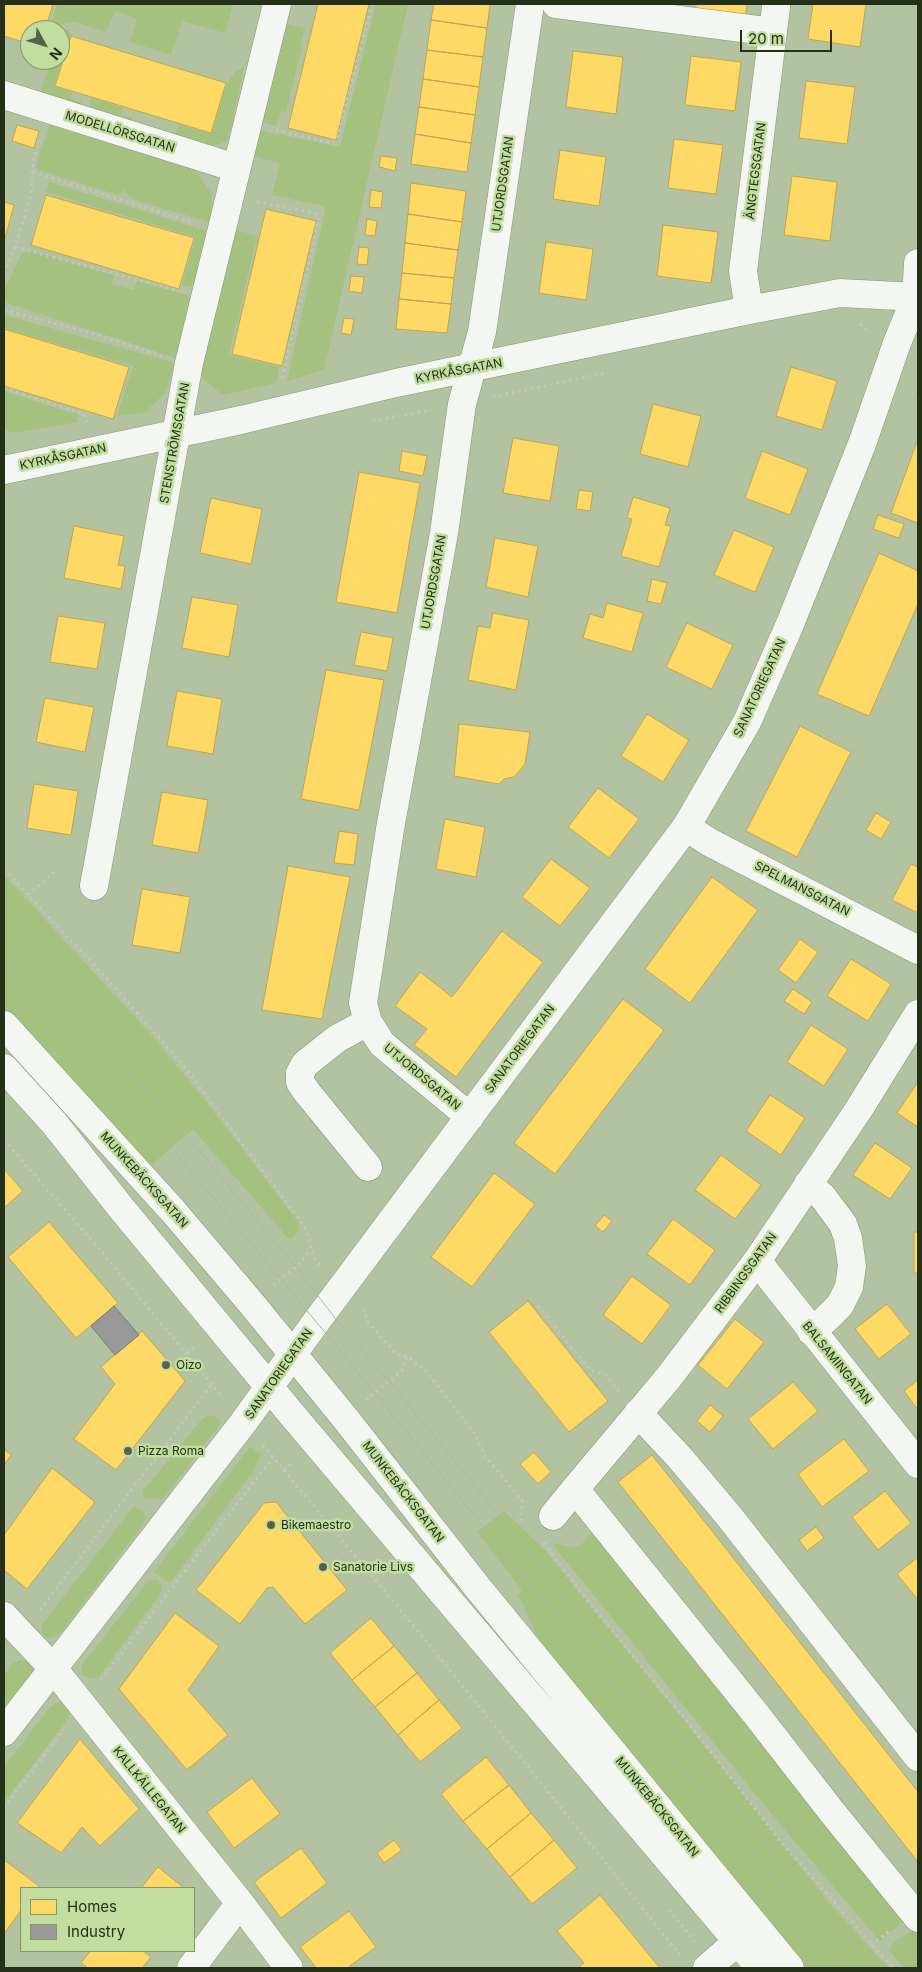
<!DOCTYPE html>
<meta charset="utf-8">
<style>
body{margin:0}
#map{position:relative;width:922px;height:1972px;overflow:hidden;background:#b3c2a1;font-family:Inter,sans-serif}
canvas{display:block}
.frame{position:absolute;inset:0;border:5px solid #253018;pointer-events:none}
.legend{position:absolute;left:20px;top:1887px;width:175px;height:65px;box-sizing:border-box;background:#c1dda0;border:1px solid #83986a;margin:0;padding:6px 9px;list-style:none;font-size:15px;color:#253018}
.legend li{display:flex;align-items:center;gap:10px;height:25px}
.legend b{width:25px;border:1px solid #83986a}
.north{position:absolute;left:20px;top:20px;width:50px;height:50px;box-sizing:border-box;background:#c1dda0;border:1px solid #83986a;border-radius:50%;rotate:129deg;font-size:14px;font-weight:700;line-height:20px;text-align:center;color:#253018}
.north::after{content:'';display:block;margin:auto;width:18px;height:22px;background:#576348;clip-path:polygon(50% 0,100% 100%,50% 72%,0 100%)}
.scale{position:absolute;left:740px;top:30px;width:92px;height:22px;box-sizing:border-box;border:2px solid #253018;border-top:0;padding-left:6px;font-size:15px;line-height:18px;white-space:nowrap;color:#253018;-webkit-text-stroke:4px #c1dda0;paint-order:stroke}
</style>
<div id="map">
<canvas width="922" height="1972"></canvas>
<div class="frame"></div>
<ul class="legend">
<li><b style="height:14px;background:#ffd966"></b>Homes</li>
<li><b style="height:14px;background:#999"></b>Industry</li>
</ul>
<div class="north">N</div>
<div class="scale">20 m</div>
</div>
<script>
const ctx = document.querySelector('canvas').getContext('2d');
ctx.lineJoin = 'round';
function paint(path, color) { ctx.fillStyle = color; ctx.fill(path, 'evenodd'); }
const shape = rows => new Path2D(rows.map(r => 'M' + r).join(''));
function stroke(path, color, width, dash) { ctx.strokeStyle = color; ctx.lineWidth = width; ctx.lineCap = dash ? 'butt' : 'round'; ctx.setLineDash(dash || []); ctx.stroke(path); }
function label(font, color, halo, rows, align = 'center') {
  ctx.font = font + ' Inter,sans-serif'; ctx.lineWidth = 5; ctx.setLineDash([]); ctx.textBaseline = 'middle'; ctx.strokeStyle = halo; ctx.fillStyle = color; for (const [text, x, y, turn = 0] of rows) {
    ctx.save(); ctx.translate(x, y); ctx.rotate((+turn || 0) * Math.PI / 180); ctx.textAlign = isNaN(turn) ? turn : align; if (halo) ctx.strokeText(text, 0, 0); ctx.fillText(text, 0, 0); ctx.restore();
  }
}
const green = shape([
 [57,4,233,4,225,33,182,21,171,55,130,42,137,19,115,11,106,32,75,22,65,23,56,30,49,30],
 [376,4,408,4,324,370,287,381,325,211,323,206,272,195,280,163,253,156,258,130,340,147],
 [283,23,305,28,300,46,302,47,286,112,281,111,277,126,261,122],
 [71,29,54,86,72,92,70,99,82,102,80,108,39,96,51,60,60,60,60,35,65,30],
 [244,67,230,131,226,141,220,144,209,145,175,136,179,125,211,134,228,82,235,72],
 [92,98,123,108,121,115,132,118,131,124,88,110],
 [50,125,195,170,211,193,212,210,209,222,132,199,124,190,118,195,39,170,36,166],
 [49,182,207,231,192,287,182,285,196,237,46,192],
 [235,230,257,236,229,355,279,367,276,383,223,395,199,376],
 [28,250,114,275,111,284,134,290,137,281,190,296,176,358,4,302,4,291,21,255],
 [4,315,175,363,166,392,144,413,117,416,133,366,4,328],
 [4,391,78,415,77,422,14,433,4,429],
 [4,875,155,1039,204,1099,296,1219,299,1225,298,1232,293,1238,289,1239,193,1129,148,1168,4,1009],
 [209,1415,218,1418,221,1423,163,1499,143,1498,143,1491,202,1419],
 [249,1448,253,1448,261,1455,253,1471,170,1583,154,1572],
 [134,1506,143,1511,146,1517,144,1523,59,1635,47,1638,42,1633,41,1626],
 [504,1511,546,1551,723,1768,831,1905,888,1968,801,1968,543,1651,523,1603,516,1596,522,1590,477,1532],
 [596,1528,910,1915,880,1941,780,1824,553,1545,556,1543,573,1548,581,1545],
 [149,1580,157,1580,162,1586,159,1596,99,1676,92,1679,82,1675,81,1666],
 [21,1660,28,1661,33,1667,33,1673,4,1710,4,1675,14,1662],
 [60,1701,69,1705,71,1711,67,1720,4,1802,4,1767,50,1707],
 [918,1928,918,1968,904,1968,889,1950,894,1942]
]);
const homes = shape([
 [4,4,53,4,45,30,30,30,30,44,4,36,4,4],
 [318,4,369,4,336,140,288,128,318,4],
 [434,4,490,4,487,28,431,20,434,4],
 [695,4,747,4,745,18,694,11,695,4],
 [813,4,866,4,860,47,808,39,813,4],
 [431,20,487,28,483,57,427,50,431,20],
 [71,36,226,83,211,133,55,86,71,36],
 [427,50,483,57,479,87,423,79,427,50],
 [573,51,623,57,616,114,566,107,573,51],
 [691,56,741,62,735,111,685,105,691,56],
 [423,79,479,87,475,115,419,107,423,79],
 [806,81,855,87,847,144,799,138,806,81],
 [419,107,475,115,471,143,415,134,419,107],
 [17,125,39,131,34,148,12,141,17,125],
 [415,134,471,143,467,172,411,164,415,134],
 [674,139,723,145,716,194,668,188,674,139],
 [560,150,606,157,599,206,553,199,560,150],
 [381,156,397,158,395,171,379,167,381,156],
 [792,176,837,182,830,241,784,235,792,176],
 [411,183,466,191,462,222,408,214,411,183],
 [371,190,383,192,381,208,369,207,371,190],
 [46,195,194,238,179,289,31,245,46,195],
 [4,202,14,205,4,242,4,202],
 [266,209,316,221,282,366,232,354,266,209],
 [408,214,462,222,458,250,405,243,408,214],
 [367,219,377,221,375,236,365,235,367,219],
 [663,225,718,232,711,283,657,276,663,225],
 [546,242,593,249,586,300,539,293,546,242],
 [405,243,458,250,454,278,402,273,405,243],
 [359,247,369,248,367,265,357,264,359,247],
 [402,273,454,278,451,304,399,299,402,273],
 [351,276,364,277,362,293,349,291,351,276],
 [399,299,451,304,447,333,396,329,399,299],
 [344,318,354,319,351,335,341,333,344,318],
 [4,329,129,367,113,419,4,386,4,329],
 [791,367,837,381,822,430,776,416,791,367],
 [653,404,701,416,688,467,640,454,653,404],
 [513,438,559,446,550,501,503,493,513,438],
 [918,439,918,523,891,513,918,439],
 [402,451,427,456,423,476,399,471,402,451],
 [762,451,808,469,790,515,745,498,762,451],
 [359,472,420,483,397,613,336,602,359,472],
 [579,490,593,492,590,511,576,509,579,490],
 [633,497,670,508,665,525,671,526,659,567,621,556,632,519,627,518,633,497],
 [211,498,262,509,251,564,200,553,211,498],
 [878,515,904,524,899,538,873,529,878,515],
 [74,526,124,536,118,565,125,566,121,589,64,578,74,526],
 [734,530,774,547,755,592,714,575,734,530],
 [495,538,538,546,528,597,486,587,495,538],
 [879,553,918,571,918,604,869,716,817,694,879,553],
 [652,579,667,583,661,604,647,601,652,579],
 [192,597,238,605,229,657,182,648,192,597],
 [607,603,643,613,632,652,583,638,590,614,603,618,607,603],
 [493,613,529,620,516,690,468,680,478,626,490,628,493,613],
 [58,616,105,623,97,669,50,662,58,616],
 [687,623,733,645,712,689,666,667,687,623],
 [361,632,393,638,387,671,354,665,361,632],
 [326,670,384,680,359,810,301,799,326,670],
 [177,691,222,699,213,754,167,746,177,691],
 [45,698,94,707,85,752,36,742,45,698],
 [647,714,689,740,663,782,621,756,647,714],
 [459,724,530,732,525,764,514,777,504,779,499,784,454,776,459,724],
 [800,726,851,752,797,857,746,831,800,726],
 [34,784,78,791,71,835,27,828,34,784],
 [598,788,639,819,609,858,568,827,598,788],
 [162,792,208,800,198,853,152,845,162,792],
 [876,813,891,822,881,839,866,830,876,813],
 [445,819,485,827,476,877,436,869,445,819],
 [339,831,358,834,354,865,334,863,339,831],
 [551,859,590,888,560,926,522,897,551,859],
 [911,864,918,867,918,913,892,900,911,864],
 [288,866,350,877,322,1019,262,1010,288,866],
 [712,877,758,910,690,1003,645,969,712,877],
 [142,889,190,897,180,953,132,945,142,889],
 [502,931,543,962,456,1077,414,1045,427,1029,395,1006,420,972,452,997,502,931],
 [800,939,818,952,796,983,778,970,800,939],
 [851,959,891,984,868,1021,827,996,851,959],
 [793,989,812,1002,804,1014,784,1001,793,989],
 [623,999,664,1030,555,1174,514,1143,623,999],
 [811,1025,848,1049,824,1086,787,1062,811,1025],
 [918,1082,918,1127,897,1113,918,1082],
 [770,1095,805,1118,781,1155,746,1131,770,1095],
 [875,1143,912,1168,890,1199,853,1175,875,1143],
 [721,1155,761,1185,735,1219,695,1190,721,1155],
 [4,1169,23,1191,4,1208,4,1169],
 [494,1173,535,1204,472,1287,431,1257,494,1173],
 [604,1215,612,1221,603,1232,595,1226,604,1215],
 [673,1219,715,1250,690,1285,647,1254,673,1219],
 [49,1222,118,1303,76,1338,8,1257,49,1222],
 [914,1232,918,1232,918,1273,914,1273,914,1232],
 [632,1276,671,1305,642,1344,603,1315,632,1276],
 [528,1301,608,1401,569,1432,489,1332,528,1301],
 [887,1304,911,1334,879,1359,855,1329,887,1304],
 [735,1319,764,1342,727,1389,698,1365,735,1319],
 [142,1331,185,1381,116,1470,74,1439,115,1384,101,1367,142,1331],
 [918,1380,918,1410,904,1391,918,1380],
 [793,1382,818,1411,773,1449,748,1419,793,1382],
 [710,1405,723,1416,710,1432,697,1421,710,1405],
 [844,1439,869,1471,822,1507,798,1474,844,1439],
 [4,1449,11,1455,4,1465,4,1449],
 [534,1452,551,1472,538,1484,520,1464,534,1452],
 [652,1455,918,1792,918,1862,618,1482,652,1455],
 [52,1468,95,1502,27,1589,4,1570,4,1535,52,1468],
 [885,1491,911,1523,878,1550,852,1517,885,1491],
 [276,1502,347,1590,305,1624,273,1587,267,1588,240,1624,196,1590,264,1503,276,1502],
 [816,1527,824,1538,807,1551,799,1540,816,1527],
 [918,1557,918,1600,897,1574,918,1557],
 [175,1613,219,1646,188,1690,228,1735,187,1770,119,1689,175,1613],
 [371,1618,394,1646,352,1680,330,1653,371,1618],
 [394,1646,417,1673,375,1707,352,1680,394,1646],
 [417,1673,439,1700,398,1735,375,1707,417,1673],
 [439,1700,462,1728,420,1762,398,1735,439,1700],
 [80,1739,139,1809,100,1846,82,1827,61,1853,17,1823,80,1739],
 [486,1757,509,1785,463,1821,441,1794,486,1757],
 [252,1778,280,1814,234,1848,207,1812,252,1778],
 [509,1785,531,1813,487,1849,463,1821,509,1785],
 [531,1813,554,1840,510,1877,487,1849,531,1813],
 [394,1840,402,1850,384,1863,377,1853,394,1840],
 [554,1840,577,1868,532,1904,510,1877,554,1840],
 [301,1848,327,1883,281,1918,254,1882,301,1848],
 [4,1860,39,1886,38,1888,21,1888,21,1910,4,1934,4,1860],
 [158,1867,184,1888,141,1888,158,1867],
 [600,1895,659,1967,658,1968,578,1968,584,1963,557,1931,600,1895],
 [349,1911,376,1947,347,1968,316,1968,300,1947,349,1911],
 [90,1951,143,1951,151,1957,142,1968,88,1968,81,1963,90,1951]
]);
const industry = shape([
 [114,1306,139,1335,115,1355,91,1326,114,1306]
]);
const path = shape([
 [276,130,331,143,337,139,372,4],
 [33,172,194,223],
 [257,202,315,213,319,217,282,379],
 [15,247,176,290],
 [4,273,15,247,31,195,33,162,41,136],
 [4,310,98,335,162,356],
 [860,324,864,327,869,334],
 [4,388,84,414,87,422],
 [911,392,918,394],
 [493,397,604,373],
 [373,421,431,410],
 [4,869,109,981,183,1065,302,1223,309,1237,311,1250,315,1259,321,1267],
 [28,895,56,870],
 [4,1140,100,1250,223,1398],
 [273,1285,296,1267,311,1250],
 [538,1306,590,1370,606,1376,620,1392],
 [363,1309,367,1321,397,1355,407,1356,428,1373,475,1434,485,1456,523,1502,520,1518,524,1523],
 [187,1353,198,1345],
 [366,1400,403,1370,407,1356],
 [263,1445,440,1658,680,1955],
 [284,1470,293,1462],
 [544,1543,578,1589,685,1719,780,1841,893,1968],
 [40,1610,212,1384],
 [101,1680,273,1457],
 [4,1808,64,1729],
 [669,1910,695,1941],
 [871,1945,891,1930]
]);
const minor = shape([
 [556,4,773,32],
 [4,95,236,168],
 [749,310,743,271,776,7],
 [4,470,241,420,396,383,749,310,840,293,918,297],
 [686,827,709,842,918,950],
 [94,886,189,363,277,4],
 [368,1022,338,1038,305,1064,300,1073,300,1082,306,1091,368,1167],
 [4,1025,173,1211,251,1303,345,1418,478,1588,790,1968],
 [4,1068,54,1123,122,1209,294,1417,760,1968],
 [470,1117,382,1044,368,1022,363,1003,390,829,444,533,462,404,482,332,530,4],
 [808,1184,823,1197,843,1224,848,1238,852,1266,849,1287,840,1305,825,1320,811,1331],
 [757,1261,918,1464],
 [638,1413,680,1458,728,1515,918,1757],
 [575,1489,755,1713,832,1812,918,1918],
 [553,1516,575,1489,669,1377,757,1261,859,1109,918,1014],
 [4,1616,52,1667,240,1903,289,1968],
 [4,1732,243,1423,316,1322,686,827,747,722,790,624,862,444,897,343,916,297,918,263],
 [191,1968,240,1903],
 [707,1968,737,1942]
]);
const tram = shape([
 [4,936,123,1064,197,1148,296,1267,338,1322,389,1381,767,1842,876,1968],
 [4,965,109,1075,181,1159,332,1341,657,1739,850,1968]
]);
const markers = [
 [166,1365,5,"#576348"],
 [128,1451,5,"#576348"],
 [271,1525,5,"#576348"],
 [323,1567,5,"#576348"]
];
const streetNames = [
 ["MODELLÖRSGATAN",120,132,17],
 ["ÄNGTEGSGATAN",756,171,-83],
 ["UTJORDSGATAN",503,184,-82],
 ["KYRKÅSGATAN",459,371,-11],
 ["STENSTRÖMSGATAN",175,443,-80],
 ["KYRKÅSGATAN",63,457,-12],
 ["UTJORDSGATAN",434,582,-80],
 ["SANATORIEGATAN",760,688,-65],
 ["SPELMANSGATAN",802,889,27],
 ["SANATORIEGATAN",520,1049,-53],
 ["UTJORDSGATAN",422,1077,40],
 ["MUNKEBÄCKSGATAN",144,1180,48],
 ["RIBBINGSGATAN",746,1273,-54],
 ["BALSAMINGATAN",837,1363,51],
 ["SANATORIEGATAN",279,1374,-55],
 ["MUNKEBÄCKSGATAN",403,1492,52],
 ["KALLKÄLLEGATAN",149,1790,51],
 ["MUNKEBÄCKSGATAN",657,1807,51]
];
const poiNames = [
 ["Oizo",176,1365],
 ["Pizza Roma",138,1451],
 ["Bikemaestro",281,1525],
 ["Sanatorie Livs",333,1567]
];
paint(green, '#a5c17f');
paint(homes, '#ffd966');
stroke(homes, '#bea64f', 1);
paint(industry, '#999');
stroke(industry, '#767a72', 1);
stroke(minor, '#889379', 29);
stroke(path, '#c3c7be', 3, [2.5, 4]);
stroke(minor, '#f4f6f1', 28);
stroke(tram, '#b0b4ac', 1);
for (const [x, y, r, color] of markers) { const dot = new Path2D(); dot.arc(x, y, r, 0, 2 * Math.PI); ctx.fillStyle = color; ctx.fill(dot); stroke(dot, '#c1dda0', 2); }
label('12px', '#253018', '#c1dda0', streetNames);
label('12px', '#253018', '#c1dda0', poiNames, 'left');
</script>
